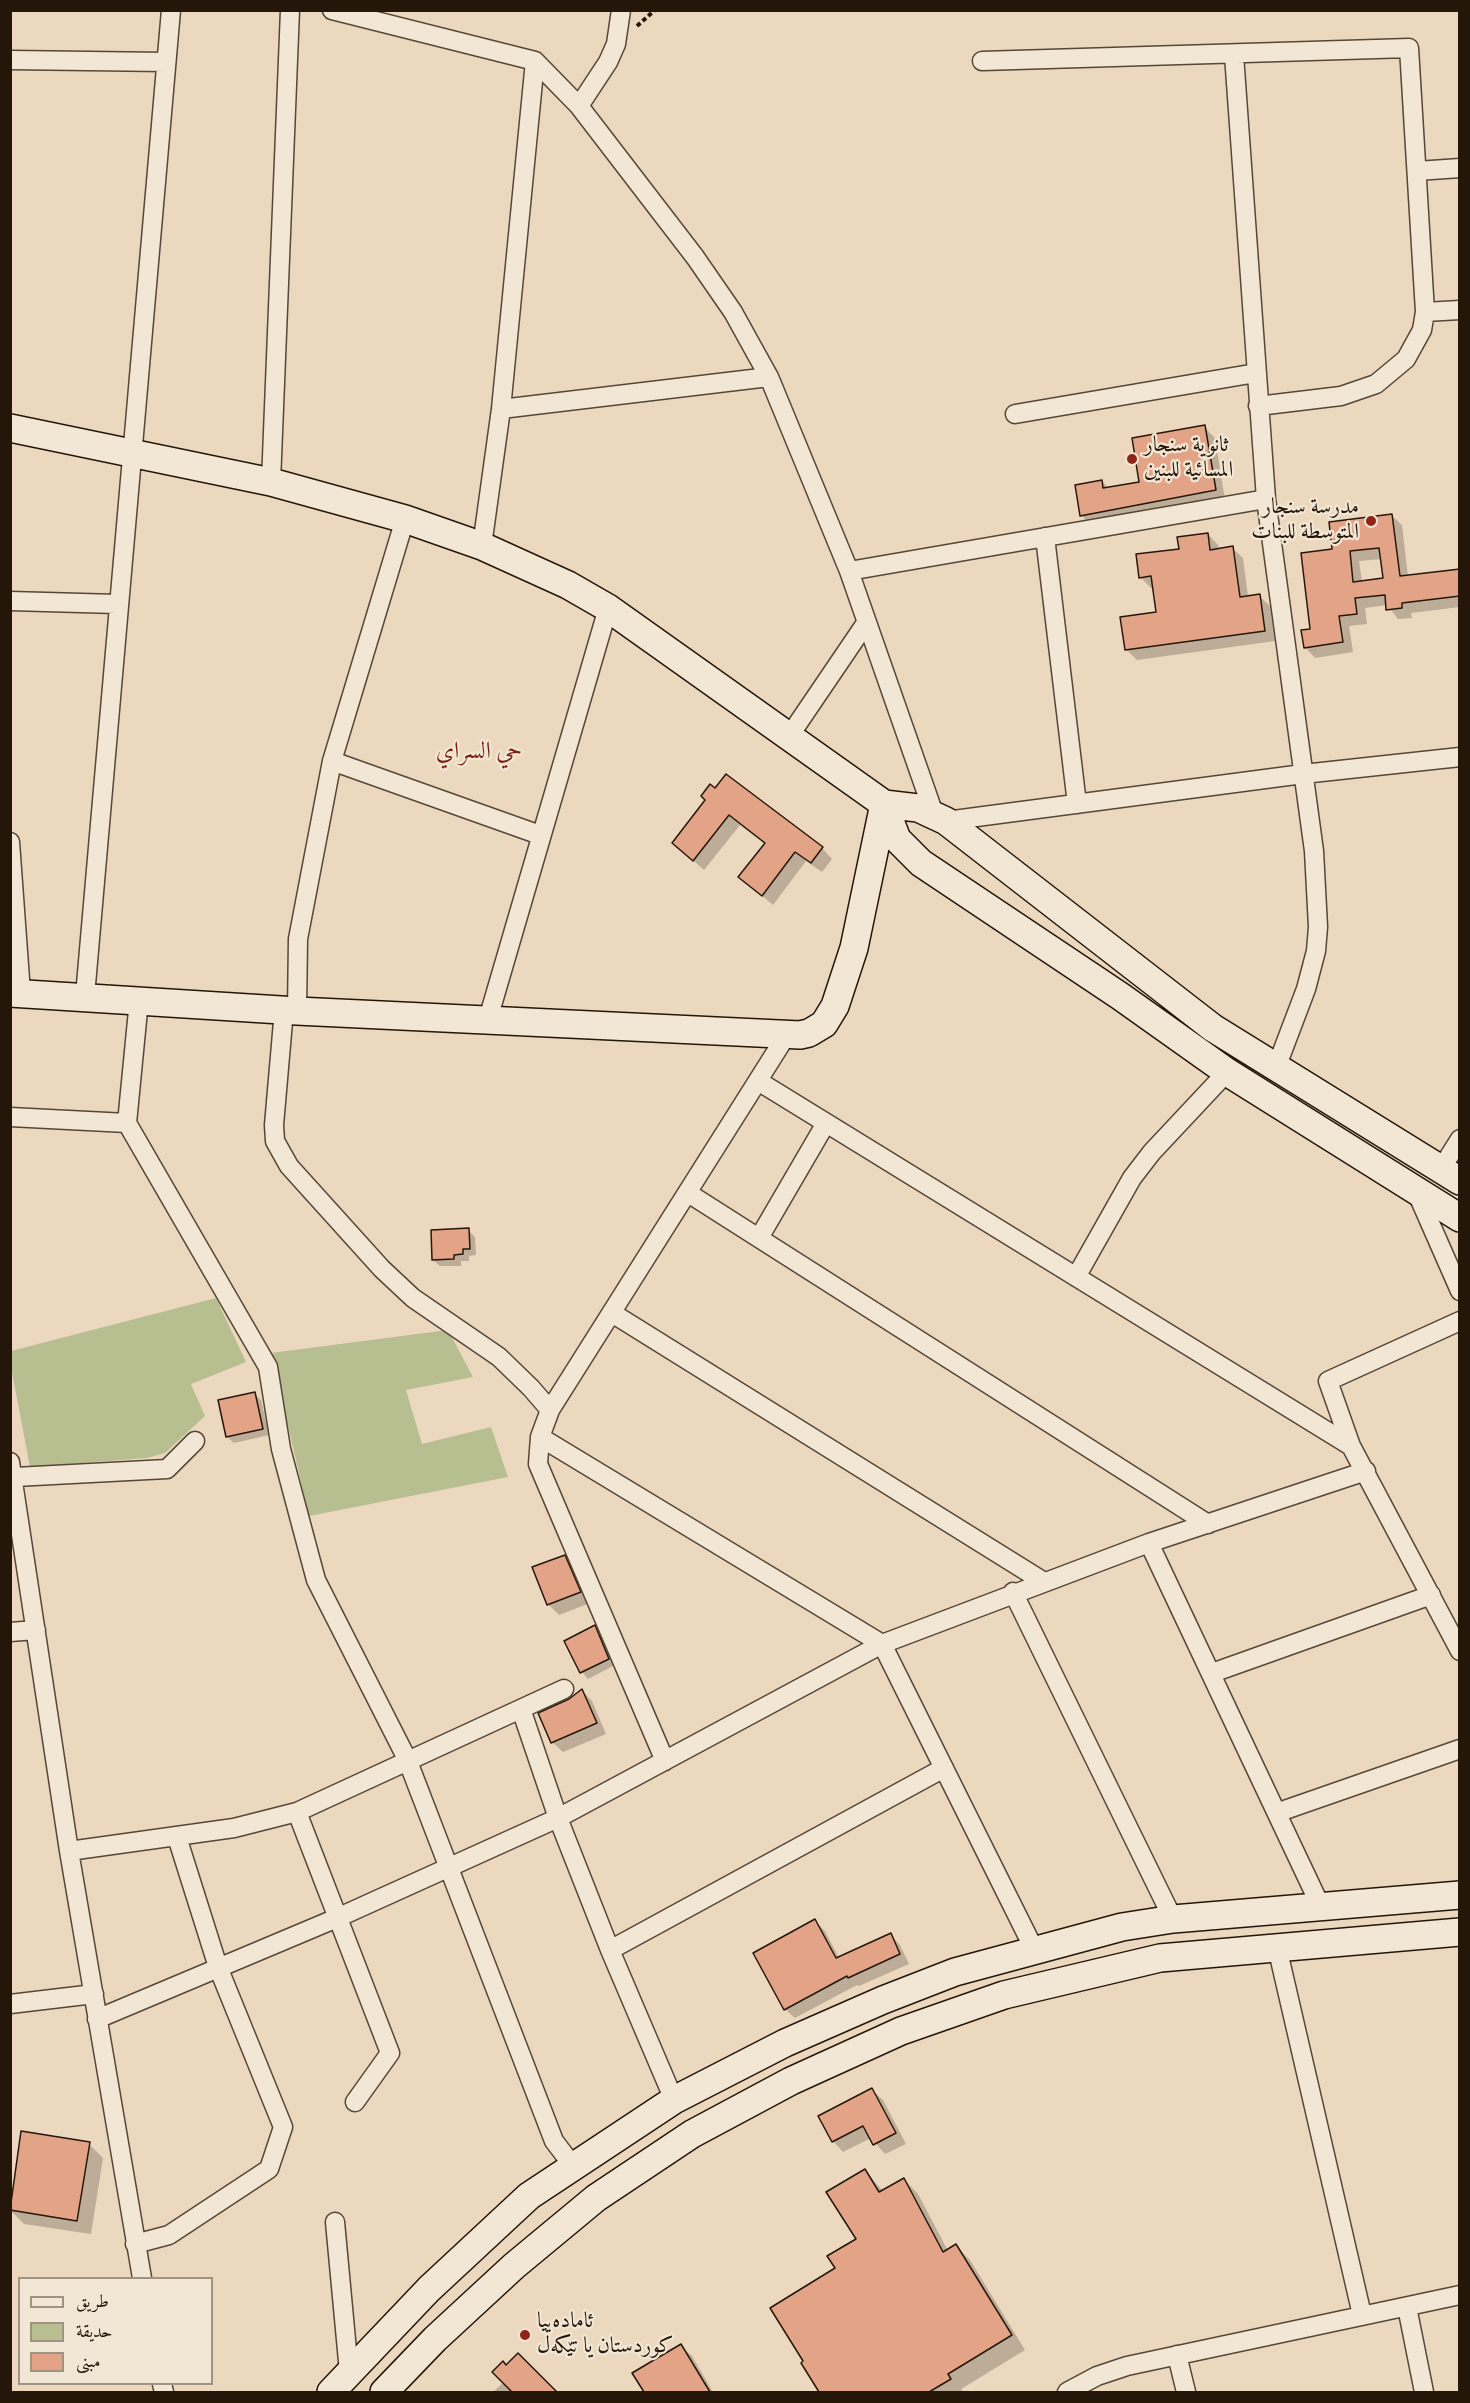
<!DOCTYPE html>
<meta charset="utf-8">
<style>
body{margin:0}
#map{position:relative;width:1470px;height:2403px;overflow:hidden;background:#ebd8be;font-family:"IM FELL DW Pica",Amiri,serif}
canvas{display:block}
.frame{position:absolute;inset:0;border:12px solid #24170a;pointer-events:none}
.legend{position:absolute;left:18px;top:2277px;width:195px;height:108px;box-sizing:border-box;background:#f2e6d5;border:2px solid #a09384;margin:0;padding:8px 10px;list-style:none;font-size:18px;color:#24170a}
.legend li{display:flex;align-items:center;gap:12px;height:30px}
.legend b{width:30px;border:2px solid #a09384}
</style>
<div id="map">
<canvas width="1470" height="2403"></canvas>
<div class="frame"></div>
<ul class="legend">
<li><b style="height:8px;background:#f2e6d5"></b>طريق</li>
<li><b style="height:16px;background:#b7bf91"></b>حديقة</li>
<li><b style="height:16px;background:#e3a386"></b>مبنى</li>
</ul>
</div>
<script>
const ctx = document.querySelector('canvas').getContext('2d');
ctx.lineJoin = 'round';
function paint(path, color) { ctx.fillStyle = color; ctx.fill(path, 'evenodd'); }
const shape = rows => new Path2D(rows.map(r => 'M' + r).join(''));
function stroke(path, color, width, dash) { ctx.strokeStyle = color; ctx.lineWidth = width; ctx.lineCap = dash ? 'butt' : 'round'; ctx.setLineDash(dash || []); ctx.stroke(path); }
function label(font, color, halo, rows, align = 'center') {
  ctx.font = font + ' "IM FELL DW Pica",Amiri,serif'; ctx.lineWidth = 4.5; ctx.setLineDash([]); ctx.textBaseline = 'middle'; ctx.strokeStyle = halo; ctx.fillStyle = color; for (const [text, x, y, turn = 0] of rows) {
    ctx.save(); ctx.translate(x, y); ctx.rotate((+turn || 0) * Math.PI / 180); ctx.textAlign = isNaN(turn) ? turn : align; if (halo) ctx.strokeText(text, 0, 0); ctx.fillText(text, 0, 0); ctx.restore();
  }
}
const green = shape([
 [216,1298,246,1362,191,1384,205,1416,165,1453,147,1458,30,1467,11,1367,11,1351],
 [448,1330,473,1377,406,1390,422,1444,491,1427,508,1477,309,1516,271,1353]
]);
const shadow = shape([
 [1204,427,1215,438,1225,500,1092,526,1081,515,1102,481,1109,489,1141,483],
 [1391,515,1402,525,1408,577,1460,570,1460,607,1411,613,1412,618,1398,619,1387,605,1365,608,1367,624,1349,626,1353,652,1315,658,1305,647,1334,551],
 [1382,559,1384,579,1362,582,1359,561],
 [1208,534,1218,545,1219,550,1232,548,1243,558,1248,597,1259,596,1270,606,1275,641,1137,660,1127,650,1158,613,1154,587,1151,588,1140,577],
 [707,800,822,848,832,859,822,872,806,861,773,905,740,877,766,845,740,825,704,870,685,853],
 [468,1230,475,1237,476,1255,469,1256,469,1261,461,1261,461,1266,440,1266,433,1260],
 [254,1394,261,1400,269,1435,234,1443,227,1437],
 [564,1556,575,1567,590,1603,559,1615,548,1604],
 [594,1627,601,1634,615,1665,588,1679,582,1672],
 [582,1691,592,1701,606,1734,563,1752,552,1742,569,1701],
 [815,1921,825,1931,839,1958,890,1935,900,1945,909,1964,859,1986,857,1985,795,2018,785,2009],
 [872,2090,883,2100,906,2144,885,2154,871,2138,843,2152,833,2141],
 [22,2133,89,2144,103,2158,91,2234,24,2224,10,2210],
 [865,2171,883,2191,904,2179,918,2194,948,2251,956,2246,970,2260,1025,2350,961,2389,964,2392,821,2392,803,2364,837,2269,858,2239],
 [681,2346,692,2356,713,2392,646,2392,634,2373],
 [518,2355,555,2392,493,2392,504,2382,506,2367]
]);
const building = shape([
 [1205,425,1216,490,1080,516,1075,485,1102,480,1103,488,1139,482,1132,438,1205,425],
 [1392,514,1400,576,1460,569,1460,596,1402,603,1402,608,1386,610,1385,595,1355,598,1357,614,1339,616,1343,642,1304,648,1301,630,1310,629,1301,553,1332,549,1329,522,1392,514],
 [1379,548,1383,578,1353,582,1350,551,1379,548],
 [1208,533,1210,550,1233,546,1240,597,1260,594,1265,631,1125,650,1120,617,1156,612,1151,576,1139,578,1136,554,1179,549,1177,537,1208,533],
 [726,774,823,847,811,863,795,852,762,896,738,877,765,843,729,815,693,861,672,843,705,800,701,796,710,784,715,788,726,774],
 [469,1228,470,1249,463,1249,463,1254,454,1255,454,1259,432,1260,431,1230,469,1228],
 [255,1392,263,1429,226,1437,218,1400,255,1392],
 [565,1555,581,1592,547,1605,532,1567,565,1555],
 [595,1625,609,1659,580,1673,564,1641,595,1625],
 [582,1689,597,1723,551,1743,538,1713,569,1699,582,1689],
 [815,1919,836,1958,891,1933,900,1954,848,1978,847,1976,784,2010,753,1953,815,1919],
 [872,2088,896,2133,873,2145,863,2126,832,2142,818,2116,872,2088],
 [21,2131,90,2142,77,2221,10,2210,21,2131],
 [865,2169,879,2192,904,2178,943,2252,956,2244,1012,2335,948,2374,951,2379,929,2392,819,2392,801,2363,803,2361,770,2308,835,2268,827,2256,856,2239,826,2192,865,2169],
 [681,2344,710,2392,644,2392,632,2373,681,2344],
 [518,2353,557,2392,512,2392,492,2372,503,2361,506,2365,518,2353]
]);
const path = shape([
 [637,26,655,10]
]);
const street = shape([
 [332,10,535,61,579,106,695,257,733,312,769,377,849,571,934,814],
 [1234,55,1266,499,1314,851,1318,927,1316,951,1306,989,1276,1068],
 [10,60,166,62],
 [982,61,1409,48,1425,312,1422,330,1406,359,1376,384,1341,396,1258,406],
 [579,106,608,62,616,44,621,10],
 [1417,171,1460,168],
 [1425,312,1460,310],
 [501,409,769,377],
 [1015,414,1256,373],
 [271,482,290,10],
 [1045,537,1077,804],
 [482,546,501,409,535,61],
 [849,571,1266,499],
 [10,601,117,604],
 [790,735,866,623],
 [332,761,540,835],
 [946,821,1303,774,1460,757],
 [10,842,21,993],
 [85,996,171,10],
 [139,1000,127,1123,268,1367,281,1449,316,1580,407,1759,554,2141,573,2166],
 [284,1010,274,1125,275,1141,289,1166,382,1269,413,1298,499,1357,531,1388,550,1410],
 [297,1011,298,939,332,761,405,519],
 [488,1019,608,608],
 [786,1036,550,1410,540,1437,882,1644,1034,1949],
 [758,1081,1351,1446],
 [10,1117,127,1123],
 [1441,1169,1460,1139],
 [1416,1191,1460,1291],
 [688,1193,1208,1524],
 [759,1238,826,1123],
 [1076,1277,1132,1178,1152,1152,1227,1072],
 [612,1313,1044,1582],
 [1460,1321,1328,1381,1351,1446,1460,1651],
 [540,1437,538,1464,665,1761],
 [10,1462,69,1851,142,2278],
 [15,1477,167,1469,195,1441],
 [1149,1543,1321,1907],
 [1013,1592,1173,1919],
 [10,1632,36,1630],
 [1212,1673,1431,1595],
 [521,1709,558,1818,610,1950,674,2100],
 [297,1812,390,2053,355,2102],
 [1279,1812,1460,1749],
 [69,1851,234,1828,297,1812,564,1689],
 [1277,1947,1362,2315],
 [610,1950,944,1768],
 [10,2004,94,1994],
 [97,2019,337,1918,558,1818,882,1644,1149,1543,1366,1471],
 [335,2222,349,2372],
 [135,2244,169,2235,269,2169,283,2127,218,1967,177,1837],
 [1407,2307,1424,2392],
 [1177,2355,1186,2392],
 [162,2384,164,2392],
 [1067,2392,1097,2376,1127,2366,1460,2295]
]);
const secondary = shape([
 [10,428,271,482,405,519,482,546,568,585,608,608,884,804,918,808,946,821,1213,1028,1460,1181],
 [884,805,897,839,921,863,1120,996,1227,1072,1460,1218],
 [10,993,297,1011,800,1035,809,1033,824,1024,835,1006,854,948,884,804],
 [331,2392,429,2289,529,2196,674,2100,785,2043,883,2000,955,1972,1122,1927,1173,1919,1460,1895],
 [384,2392,435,2339,514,2266,596,2198,692,2134,791,2081,901,2031,1004,1995,1160,1958,1460,1932]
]);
const markers = [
 [1132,459,6,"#8f2418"],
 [1371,521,6,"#8f2418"],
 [525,2335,6,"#8f2418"]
];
const poiNames = [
 ["ثانوية سنجار",1144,446],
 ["المسائية للبنين",1144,471],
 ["مدرسة سنجار",1359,508,"right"],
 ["المتوسطة للبنات",1359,533,"right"],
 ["ئامادەییا",537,2322],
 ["کوردستان یا تێکەل",537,2347]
];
const neighbourhoodNames = [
 ["حي السراي",479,753]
];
paint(green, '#b7bf91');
paint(shadow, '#0003');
paint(building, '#e3a386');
stroke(building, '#24170a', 1.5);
stroke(street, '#564737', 21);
stroke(secondary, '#24170a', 30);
stroke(path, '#24170a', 4, [4.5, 3]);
stroke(street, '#f2e6d5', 18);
stroke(secondary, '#f2e6d5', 27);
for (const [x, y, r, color] of markers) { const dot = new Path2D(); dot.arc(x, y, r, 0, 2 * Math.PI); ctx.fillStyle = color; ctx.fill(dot); stroke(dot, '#f2e6d5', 2); }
label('22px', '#24170a', '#f2e6d5', poiNames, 'left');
label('24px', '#7a1f14', '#f2e6d5', neighbourhoodNames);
</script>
